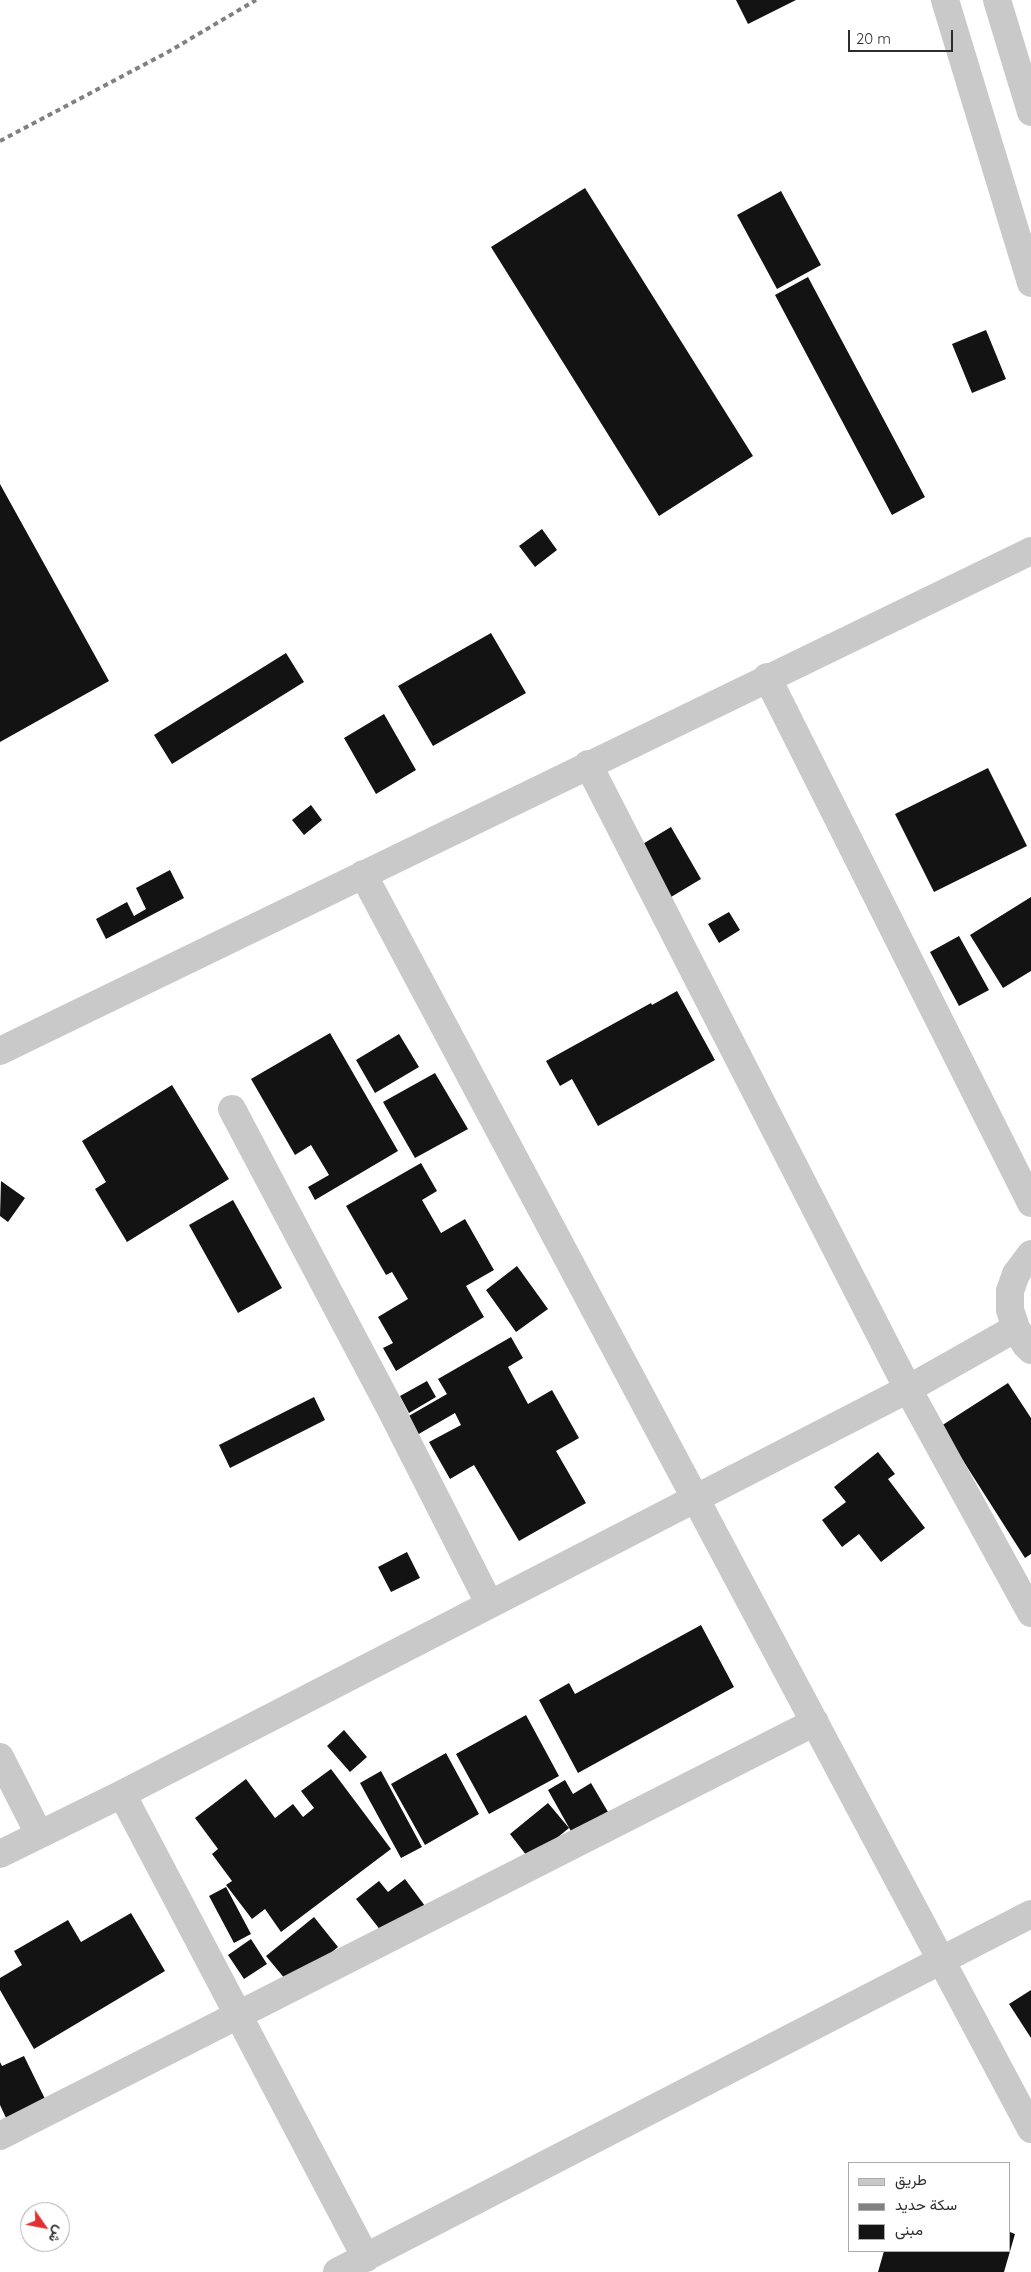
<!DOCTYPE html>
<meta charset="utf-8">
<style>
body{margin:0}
#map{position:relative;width:1031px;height:2272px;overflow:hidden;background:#fff;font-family:Quicksand,Vazirmatn,sans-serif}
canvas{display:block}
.legend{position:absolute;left:848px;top:2162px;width:162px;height:90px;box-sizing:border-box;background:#fff;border:1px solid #ababab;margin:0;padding:6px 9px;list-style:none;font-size:15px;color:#2c2c2c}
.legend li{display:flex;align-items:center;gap:10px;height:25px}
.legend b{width:25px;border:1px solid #ababab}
.north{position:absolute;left:20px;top:2202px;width:50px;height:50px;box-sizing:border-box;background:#fff;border:1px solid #ababab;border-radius:50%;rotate:123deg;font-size:14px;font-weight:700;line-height:20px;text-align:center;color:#2c2c2c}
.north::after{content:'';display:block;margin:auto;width:18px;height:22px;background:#e22f32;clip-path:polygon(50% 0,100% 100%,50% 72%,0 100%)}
.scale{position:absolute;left:848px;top:30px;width:105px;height:22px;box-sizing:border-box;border:2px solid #2c2c2c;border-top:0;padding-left:6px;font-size:15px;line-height:18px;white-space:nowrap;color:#2c2c2c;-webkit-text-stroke:4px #fff;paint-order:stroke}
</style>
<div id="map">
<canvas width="1031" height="2272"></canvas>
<ul class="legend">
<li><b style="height:6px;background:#c9c9c9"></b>طريق</li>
<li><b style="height:6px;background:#818181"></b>سكة حديد</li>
<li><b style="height:14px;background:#131313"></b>مبنى</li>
</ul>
<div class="north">ش</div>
<div class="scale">20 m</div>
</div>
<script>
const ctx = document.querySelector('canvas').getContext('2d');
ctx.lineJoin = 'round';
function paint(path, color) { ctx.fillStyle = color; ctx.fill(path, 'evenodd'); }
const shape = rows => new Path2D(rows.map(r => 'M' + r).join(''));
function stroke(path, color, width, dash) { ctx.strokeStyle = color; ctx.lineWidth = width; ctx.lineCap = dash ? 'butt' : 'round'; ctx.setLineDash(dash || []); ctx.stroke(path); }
const building = shape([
 [736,0,796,0,748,24],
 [585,188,753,456,659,516,491,247],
 [781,191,821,265,777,289,737,215],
 [808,277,925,497,892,515,775,295],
 [986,330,1006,379,972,393,952,344],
 [0,484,109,681,0,742],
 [542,529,557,550,535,567,519,546],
 [491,633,526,693,433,746,398,686],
 [286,653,304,682,172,764,154,735],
 [384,714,416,770,376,794,344,738],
 [988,768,1027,846,934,892,895,814],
 [311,805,322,820,304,835,292,820],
 [671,827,701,879,671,897,641,845],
 [170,870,184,898,106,939,96,919,127,902,134,916,146,909,136,888],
 [1031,897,1031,971,1003,988,970,935],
 [729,912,740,930,719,943,708,924],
 [959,936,989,990,959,1006,930,952],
 [677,991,715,1060,598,1126,572,1079,560,1086,546,1061,651,1003,652,1005],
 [330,1033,398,1151,315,1200,308,1187,329,1175,311,1145,295,1155,251,1079],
 [399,1034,419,1067,375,1093,356,1060],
 [435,1073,468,1129,415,1158,383,1102],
 [172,1085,229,1179,127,1242,95,1189,106,1182,82,1141],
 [421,1163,437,1191,422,1200,441,1233,465,1219,494,1270,466,1286,484,1317,396,1371,383,1348,393,1343,378,1317,408,1299,392,1272,386,1275,346,1206],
 [1,1181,25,1198,8,1222,0,1216],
 [233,1200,282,1288,238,1313,189,1225],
 [517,1266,548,1309,516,1332,486,1290],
 [511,1337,523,1358,508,1367,528,1404,552,1390,579,1438,556,1451,586,1503,519,1541,474,1465,450,1479,429,1442,461,1425,455,1413,417,1435,407,1417,447,1394,438,1379],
 [427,1381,436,1397,409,1413,400,1396],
 [1008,1383,1031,1418,1031,1554,1025,1558,941,1426],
 [314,1397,325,1420,230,1468,219,1445],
 [878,1452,895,1474,888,1479,925,1528,881,1562,859,1534,842,1547,822,1520,846,1502,834,1487],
 [407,1552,420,1578,391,1592,378,1567],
 [701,1625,734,1687,578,1773,539,1700,569,1683,575,1694],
 [526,1715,559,1776,489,1814,456,1754],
 [344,1730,367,1757,350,1772,327,1746],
 [446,1753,479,1814,425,1845,391,1784],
 [331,1769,391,1849,281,1932,265,1909,252,1919,226,1885,232,1881,212,1854,218,1849,195,1818,246,1779,275,1818,293,1804,303,1817,314,1808,301,1791],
 [381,1771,422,1847,401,1858,360,1783],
 [565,1780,573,1794,591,1783,608,1812,572,1833,548,1790],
 [548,1803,569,1828,530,1860,510,1834],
 [405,1879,425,1906,385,1936,356,1899,379,1881,388,1892],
 [226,1887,251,1934,234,1943,209,1896],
 [131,1913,165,1971,34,2049,0,1990,0,1978,22,1965,14,1951,68,1920,81,1942],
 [314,1917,338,1947,291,1986,266,1956],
 [251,1939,267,1964,244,1979,228,1955],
 [1031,1990,1031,2038,1009,2004],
 [24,2056,46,2101,7,2120,0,2105,0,2062,2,2066],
 [1010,2232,1015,2234,1004,2272,878,2272,884,2251,1010,2251]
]);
const street = shape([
 [945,0,1031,283],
 [997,0,1031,112],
 [767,677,1031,1203],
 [588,764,908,1389,1031,1613],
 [363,874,1031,2129],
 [0,1051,1031,551],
 [232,1109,389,1406,489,1603],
 [1031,1254,1016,1274,1010,1291,1010,1310,1016,1328,1025,1344,1031,1350],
 [0,1757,39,1834],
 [122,1794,366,2258],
 [0,1854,122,1794,908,1389,1016,1328],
 [0,2136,815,1722],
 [337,2272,1031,1914]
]);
const rail = shape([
 [0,141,168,52,256,0]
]);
paint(building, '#131313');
stroke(street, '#c9c9c9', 28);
stroke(rail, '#818181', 4, [5, 4]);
</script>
